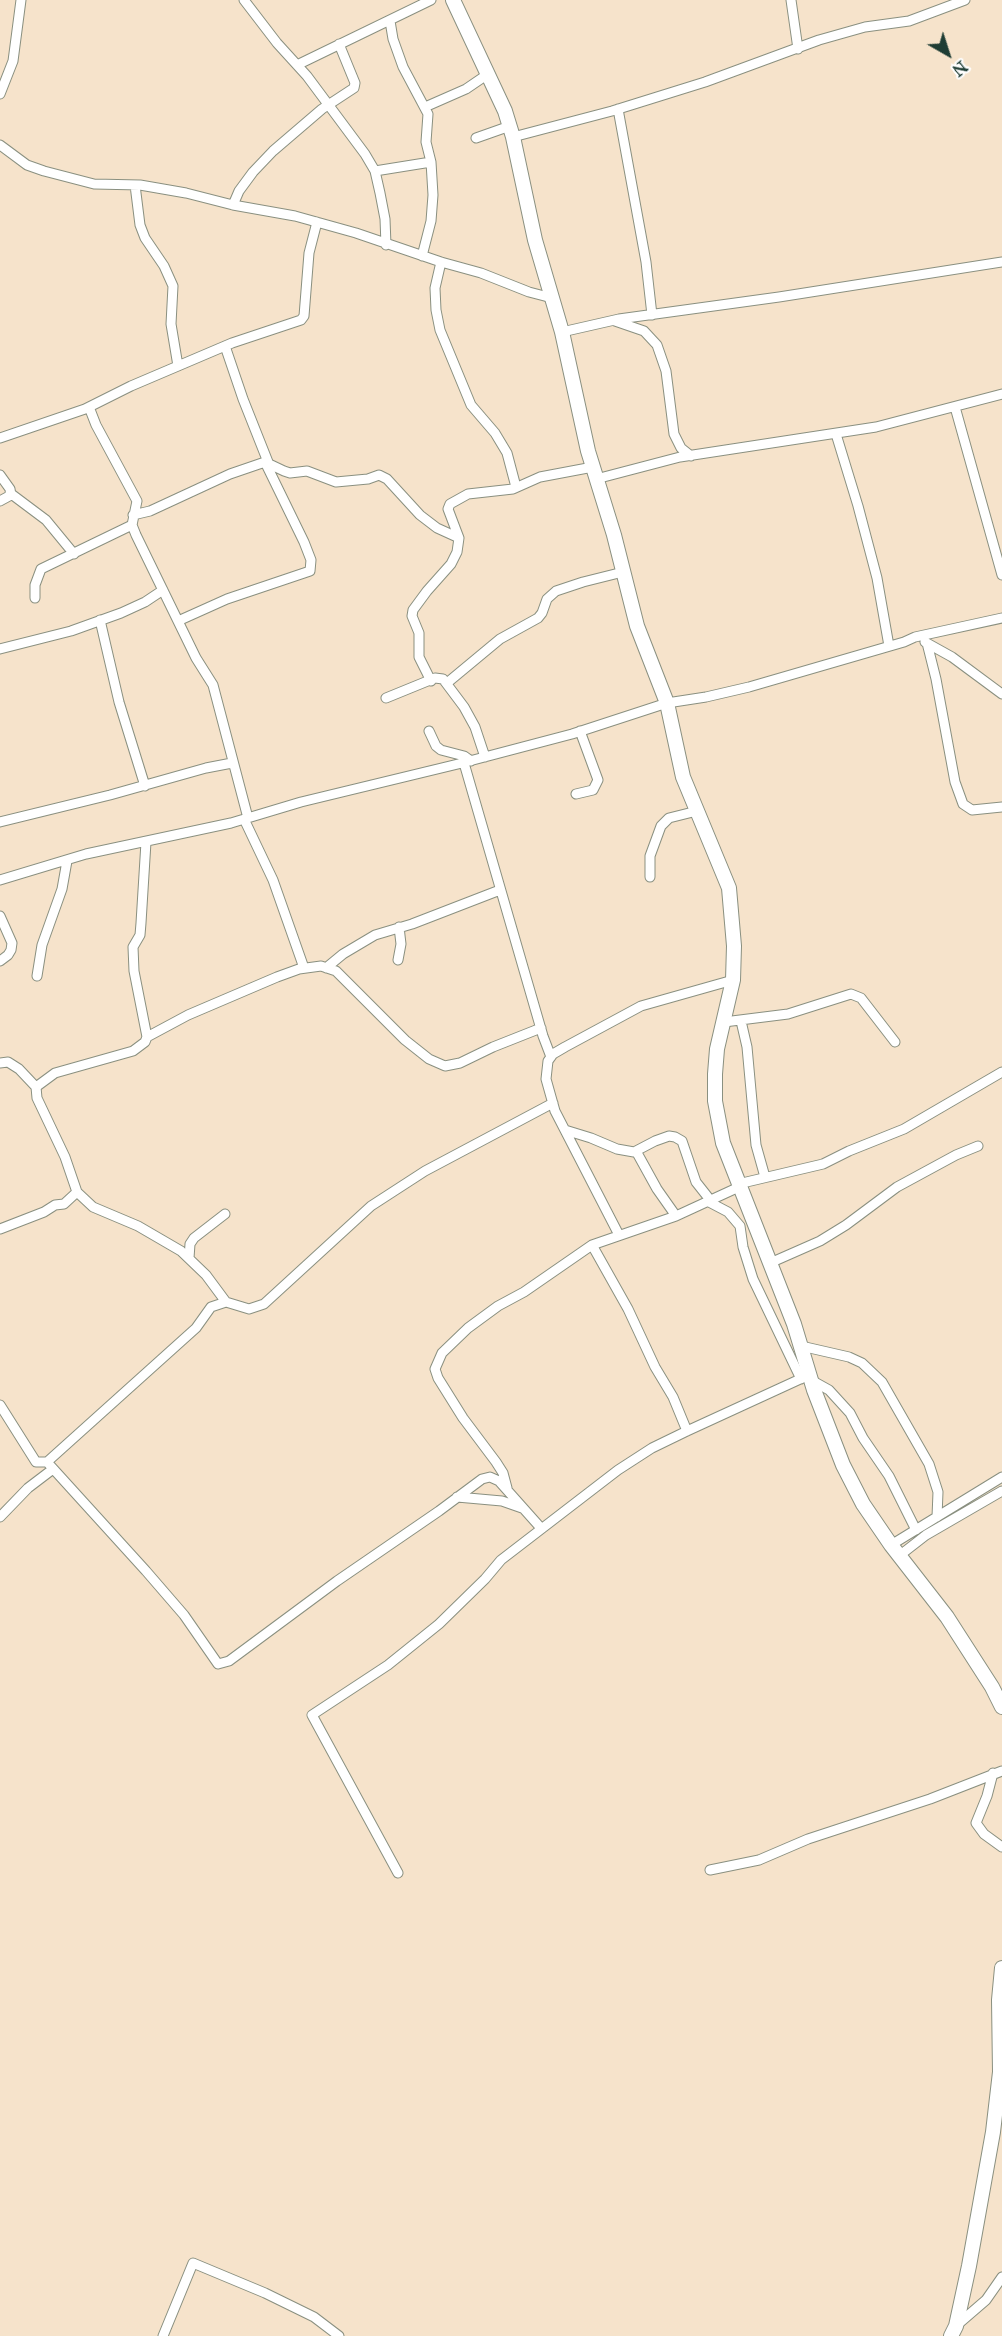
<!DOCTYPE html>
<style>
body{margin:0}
#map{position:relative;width:1002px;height:2336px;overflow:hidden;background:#f6e3cb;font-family:"IM FELL Great Primer",serif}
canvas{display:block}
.north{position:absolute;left:918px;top:24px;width:60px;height:60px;-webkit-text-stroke:4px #fff;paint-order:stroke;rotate:141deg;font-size:16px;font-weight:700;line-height:24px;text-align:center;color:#1f3d34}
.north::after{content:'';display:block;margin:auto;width:21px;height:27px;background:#1f3d34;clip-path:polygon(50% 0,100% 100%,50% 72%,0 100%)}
</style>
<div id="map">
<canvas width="1002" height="2336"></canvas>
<div class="north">N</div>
</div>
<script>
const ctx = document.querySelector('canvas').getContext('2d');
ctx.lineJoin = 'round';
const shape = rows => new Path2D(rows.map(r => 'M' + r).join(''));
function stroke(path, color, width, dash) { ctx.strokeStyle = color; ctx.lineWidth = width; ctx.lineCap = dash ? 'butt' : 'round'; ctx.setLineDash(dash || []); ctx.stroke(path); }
const street = shape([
 [244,0,277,43,307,76,365,154,375,171,380,193,385,219,386,245],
 [791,0,798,49],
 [390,21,393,39,403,67,428,114,426,142,431,162,433,195,431,221,422,256],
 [297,65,431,0],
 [0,94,13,61,21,0],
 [425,107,466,89,488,74],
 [618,109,646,262,652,315],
 [513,137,612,111,705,82,819,40,865,27,909,21,965,0],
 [476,138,510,126],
 [0,145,27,165,44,171,94,184,140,185,186,193,233,205,295,216,356,233,441,262,481,273,529,292,552,298],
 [375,171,431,162],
 [135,185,140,225,145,238,164,266,173,286,171,324,178,366],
 [233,205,239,191,253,172,273,151,322,109,354,88,355,83,339,44],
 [441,262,435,288,436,310,440,330,471,405,495,433,507,453,516,487],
 [615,321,644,331,657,345,666,371,674,434,681,448,691,456],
 [562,332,619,319,779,297,1002,262],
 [225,346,243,399,268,462],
 [89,407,96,425,137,501,132,525,136,535,196,658,213,685,248,818],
 [955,407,1002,575],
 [836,434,858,506,877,578,889,646],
 [0,438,85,409,131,386,232,343,301,320,304,316,309,253,317,222],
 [0,475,10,489,11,495,0,501],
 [596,479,680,457,876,427,1002,394],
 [10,493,46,520,74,554],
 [133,515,150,511,230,474,265,462,284,471,290,473,307,471,336,482,368,479,379,475,387,479,420,515,437,528,459,538],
 [35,598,35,585,41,569,132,525],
 [100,620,119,702,145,786],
 [178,621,227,599,310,571,311,560,304,542,265,462],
 [925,642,952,657,1002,694],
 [927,643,936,679,955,782,963,804,972,810,1002,807],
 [0,649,71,631,121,613,145,602,163,590],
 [431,681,419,657,419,633,412,616,413,610,427,591,451,564,457,552,459,538,448,509,450,504,468,494,513,489,540,477,593,467],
 [447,683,500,639,538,618,542,613,547,599,556,591,583,582,623,572],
 [386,698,435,678,443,679,464,707,475,727,485,757],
 [429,731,436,746,441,750,464,756,471,761],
 [464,763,543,1036,551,1057],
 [576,794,593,790,598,780,580,731],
 [244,819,273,880,304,968],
 [0,822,110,795,206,768,232,763],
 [650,877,650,856,661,826,669,818,697,811],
 [0,880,86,854,231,823,301,802,458,764,572,734,667,703,706,697,749,687,904,642,915,637,1002,618],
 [0,916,12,943,11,950,8,955,0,961],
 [398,960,401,944,399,927],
 [326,968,343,954,375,935,412,924,500,890],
 [37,976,42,945,62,889,67,861],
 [741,1021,747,1047,756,1145,765,1177],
 [724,1022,788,1014,851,994,861,998,895,1042],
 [147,1037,188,1015,277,977,299,969,321,966,336,971,405,1040,429,1059,445,1066,460,1063,493,1047,541,1028],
 [0,1063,8,1062,19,1069,36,1087],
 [565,1130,591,1138,617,1149,634,1152,655,1141,669,1136,675,1137,682,1141,696,1182,711,1201],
 [636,1151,657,1189,676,1216],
 [738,1184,823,1164,849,1151,904,1129,1002,1072],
 [77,1192,93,1207,138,1226,181,1251,206,1275,226,1302],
 [709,1202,728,1212,740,1226,743,1247,753,1279,801,1379],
 [0,1229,44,1212,55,1205,64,1204,77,1192,65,1157,37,1098,36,1087,55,1073,133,1051,145,1042,147,1037,134,971,133,947,140,935,141,923,146,842],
 [619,1235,555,1111,546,1079,548,1061,553,1054,565,1047,641,1006,733,980],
 [592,1245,628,1309,655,1367,673,1397,687,1431],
 [189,1258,190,1244,194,1238,225,1214],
 [770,1263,820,1241,846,1225,897,1187,956,1155,978,1146],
 [801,1346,849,1357,862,1363,882,1382,929,1464,938,1492,937,1517],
 [811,1380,829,1390,850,1413,863,1438,889,1476,916,1530],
 [0,1405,36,1462,47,1462,196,1328,211,1307,226,1302,249,1309,264,1304,371,1206,425,1171,553,1103],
 [47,1462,146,1571,184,1615,218,1664,229,1661,337,1581,439,1511,482,1479,490,1477,499,1481,540,1527],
 [507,1488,503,1473,496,1462,463,1418,438,1378,435,1369,442,1353,468,1328,498,1306,524,1292,592,1245,676,1216,739,1187],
 [457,1497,502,1501,522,1508],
 [0,1517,28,1488,53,1469],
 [891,1545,1002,1477],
 [899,1556,926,1535,1002,1491],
 [993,1773,987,1796,976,1823,984,1834,1002,1847],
 [710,1870,759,1860,808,1839,930,1799,1002,1771],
 [398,1873,312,1715,388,1665,439,1624,485,1579,501,1560,618,1470,652,1448,687,1431,809,1375],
 [957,2325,986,2300,1002,2277],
 [163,2336,193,2263,265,2293,314,2317,339,2336]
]);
const secondary = shape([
 [453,0,505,111,513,137,535,240,562,332,588,451,614,535,637,626,667,703,683,777,729,888,734,946,733,980,717,1049,715,1074,715,1101,723,1143,794,1324,814,1390,843,1465,863,1504,891,1545,947,1617,992,1687,1002,1707],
 [951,2336,956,2326,969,2266,993,2132,1000,2072,999,2000,1002,1968]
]);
stroke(street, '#8a9080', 11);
stroke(secondary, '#8a9080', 16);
stroke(street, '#fff', 9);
stroke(secondary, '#fff', 14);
</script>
